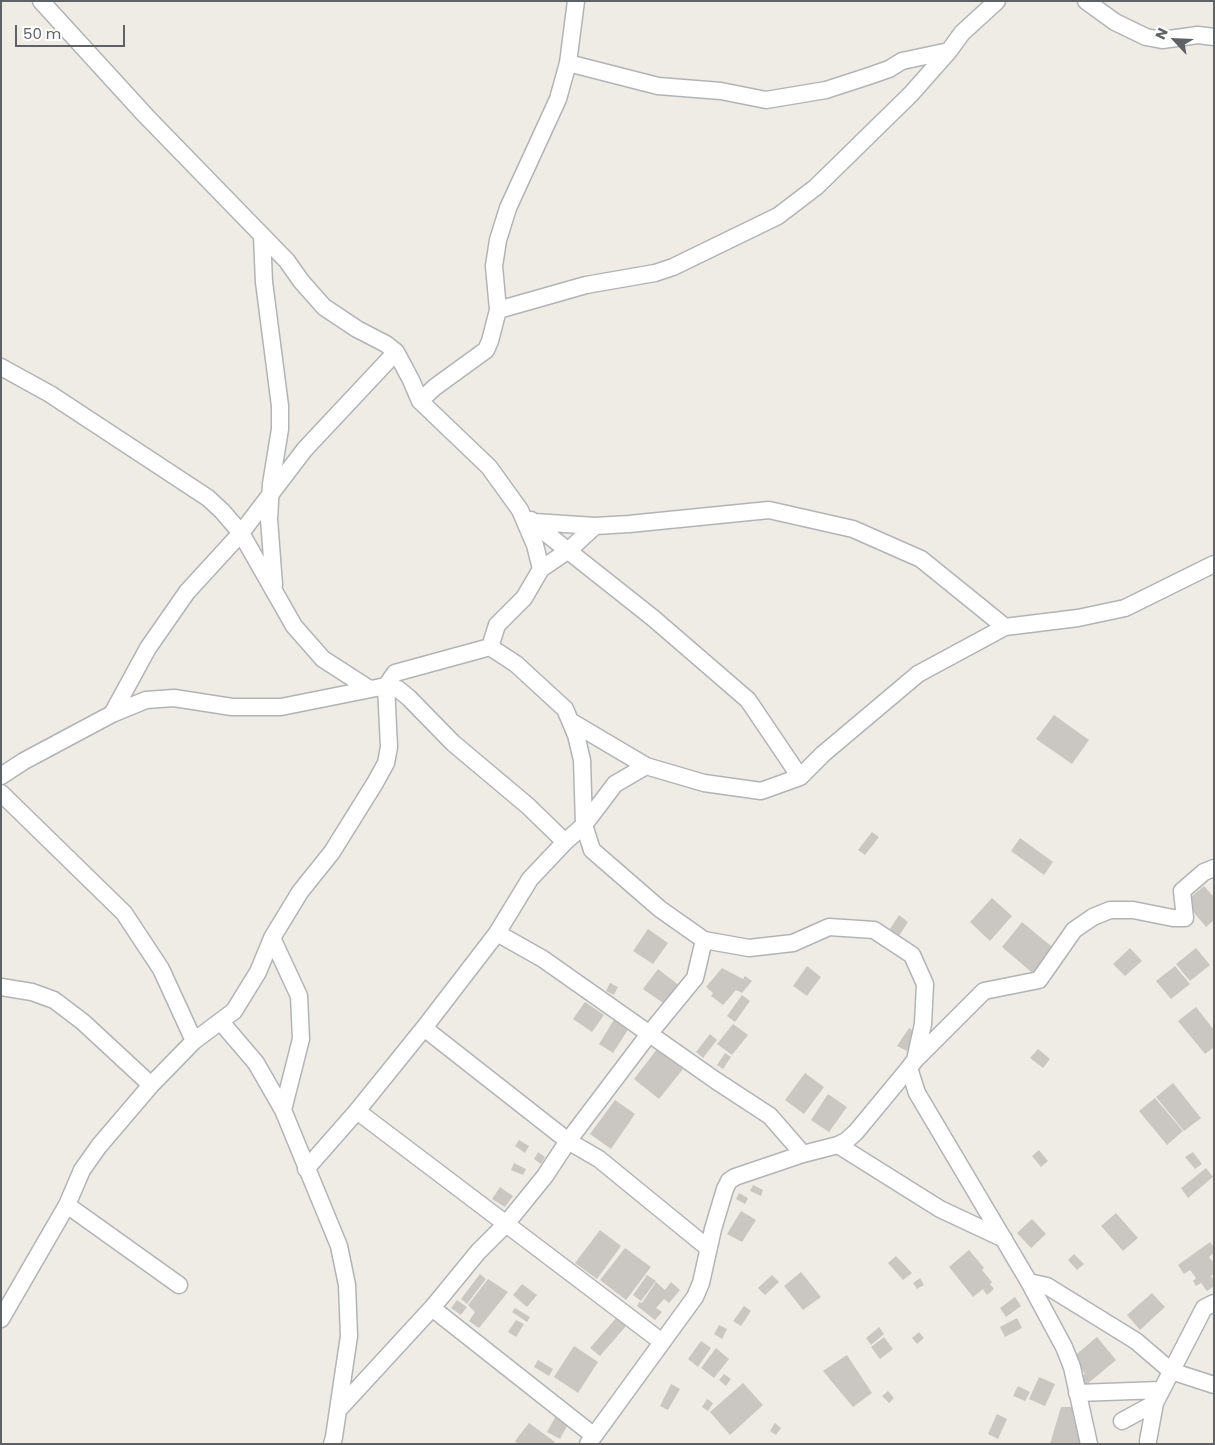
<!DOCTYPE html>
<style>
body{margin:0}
#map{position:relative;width:1215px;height:1445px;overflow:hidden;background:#efece6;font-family:Poppins,sans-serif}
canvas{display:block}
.frame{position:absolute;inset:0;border:2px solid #5e6265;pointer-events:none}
.north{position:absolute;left:1150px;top:15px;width:50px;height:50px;-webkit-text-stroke:4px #fff;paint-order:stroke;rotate:295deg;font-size:14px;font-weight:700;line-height:20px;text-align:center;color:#5e6265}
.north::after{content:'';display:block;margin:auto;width:18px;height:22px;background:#5e6265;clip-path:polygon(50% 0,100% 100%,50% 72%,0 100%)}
.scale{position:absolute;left:15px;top:25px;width:110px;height:22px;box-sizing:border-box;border:2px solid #5e6265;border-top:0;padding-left:6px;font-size:15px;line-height:18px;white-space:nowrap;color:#5e6265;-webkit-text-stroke:4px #fff;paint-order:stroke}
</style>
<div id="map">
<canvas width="1215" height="1445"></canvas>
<div class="frame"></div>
<div class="north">N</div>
<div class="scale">50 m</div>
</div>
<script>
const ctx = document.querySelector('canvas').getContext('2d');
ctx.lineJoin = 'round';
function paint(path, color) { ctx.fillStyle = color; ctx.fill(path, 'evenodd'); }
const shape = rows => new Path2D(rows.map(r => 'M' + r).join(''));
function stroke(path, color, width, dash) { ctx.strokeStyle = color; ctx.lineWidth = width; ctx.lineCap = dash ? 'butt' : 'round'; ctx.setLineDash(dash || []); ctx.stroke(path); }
const building = shape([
 [1054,715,1089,740,1072,764,1036,739],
 [872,832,879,837,865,855,858,850],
 [1020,838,1053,862,1044,875,1011,851],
 [1204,886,1214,897,1214,920,1206,927,1185,902],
 [992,898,1012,916,990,941,970,922],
 [899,915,908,922,899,936,890,929],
 [1022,922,1057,951,1036,976,1002,947],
 [648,929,668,943,653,964,633,951],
 [1130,948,1142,961,1125,976,1113,964],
 [1196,948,1210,965,1190,981,1176,964],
 [807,966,821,977,807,996,793,986],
 [1175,966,1190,984,1171,999,1156,981],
 [722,968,743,979,745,976,752,981,742,993,736,990,723,1005,711,996,713,993,706,987],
 [658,969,680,986,666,1005,643,989],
 [610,983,618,987,614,995,606,991],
 [742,995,750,1001,735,1022,727,1016],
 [585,1002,604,1015,592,1032,573,1019],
 [1196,1007,1214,1030,1214,1047,1205,1054,1178,1021],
 [615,1018,629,1028,613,1053,599,1044],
 [733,1024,748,1035,732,1055,717,1044],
 [909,1028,918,1034,907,1051,897,1046],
 [710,1034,717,1040,703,1058,696,1052],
 [657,1049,683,1069,659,1099,634,1079],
 [1038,1049,1050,1059,1043,1068,1030,1058],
 [725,1053,731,1057,723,1069,717,1065],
 [805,1073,824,1087,804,1114,785,1100],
 [1173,1083,1201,1118,1184,1131,1156,1097],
 [828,1094,847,1107,829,1132,811,1120],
 [1155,1098,1183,1131,1167,1145,1139,1111],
 [615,1100,635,1114,611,1149,590,1134],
 [519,1140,529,1146,525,1153,515,1146],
 [1039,1150,1048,1161,1041,1167,1032,1156],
 [538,1152,545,1157,541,1164,534,1159],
 [1193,1152,1202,1164,1195,1169,1185,1157],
 [514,1163,526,1169,523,1175,511,1170],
 [1206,1168,1213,1177,1188,1198,1181,1188],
 [753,1185,763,1190,761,1196,750,1191],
 [500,1187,513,1196,505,1207,492,1199],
 [739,1193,748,1198,745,1204,736,1199],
 [741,1211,756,1220,742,1242,727,1234],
 [1116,1213,1138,1238,1123,1251,1101,1226],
 [1032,1219,1046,1234,1031,1248,1017,1233],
 [600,1230,621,1246,597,1279,575,1263],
 [1210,1242,1214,1247,1214,1253,1209,1257,1212,1261,1214,1260,1214,1273,1211,1276,1214,1280,1214,1286,1207,1291,1201,1283,1196,1286,1193,1281,1196,1278,1190,1270,1184,1274,1178,1265],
 [625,1248,651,1267,626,1300,600,1280],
 [969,1250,984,1268,982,1270,992,1282,990,1284,994,1289,987,1295,983,1289,973,1297,949,1267],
 [1074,1254,1084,1264,1077,1270,1068,1260],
 [896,1256,912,1273,903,1280,888,1263],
 [801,1272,821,1297,803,1310,784,1286],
 [480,1274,486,1279,467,1304,461,1299],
 [647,1275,656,1281,641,1301,633,1295],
 [772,1275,779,1282,765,1295,758,1288],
 [920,1278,924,1285,917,1289,913,1283],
 [488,1279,508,1292,479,1328,469,1321,475,1312,468,1305],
 [656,1282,665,1290,671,1282,680,1290,669,1303,664,1299,656,1308,662,1312,655,1320,637,1306,639,1302,642,1303],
 [522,1284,537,1295,527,1307,513,1295],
 [1152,1293,1165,1307,1140,1330,1127,1315],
 [1015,1297,1021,1306,1006,1317,1000,1308],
 [457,1300,467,1307,461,1315,451,1308],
 [744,1306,751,1311,741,1326,733,1321],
 [515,1308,530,1317,527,1322,512,1312],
 [617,1317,627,1325,600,1356,590,1348],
 [1017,1318,1022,1328,1005,1337,1000,1327],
 [516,1320,524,1324,516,1337,508,1332],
 [719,1325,727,1329,722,1339,714,1334],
 [879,1327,884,1334,871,1345,866,1338],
 [919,1332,924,1338,917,1344,912,1338],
 [884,1337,893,1349,880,1359,871,1347],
 [1097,1337,1116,1360,1085,1386,1079,1379,1085,1374,1072,1358],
 [701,1341,711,1348,698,1367,688,1359],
 [574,1346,598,1362,578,1393,554,1377],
 [716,1348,729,1359,714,1378,701,1368],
 [847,1355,872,1393,853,1407,823,1371],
 [538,1360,553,1369,549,1376,534,1367],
 [724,1374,731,1379,726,1386,719,1380],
 [1039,1377,1055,1384,1045,1406,1029,1399],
 [743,1383,763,1405,730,1435,710,1412],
 [671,1384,680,1389,668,1410,660,1406],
 [1018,1386,1030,1392,1025,1401,1013,1396],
 [888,1391,894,1398,889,1403,882,1396],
 [707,1399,713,1403,708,1411,702,1407],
 [1061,1407,1073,1407,1086,1444,1050,1444],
 [558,1412,571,1419,560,1439,547,1432],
 [997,1414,1007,1419,998,1439,988,1434],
 [529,1423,555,1442,553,1444,518,1444,515,1441],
 [775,1423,781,1428,776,1435,770,1431]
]);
const minor = shape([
 [41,1,146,116,287,261,301,281,324,307,357,329,386,344,396,352,411,380,420,401,489,467,520,510,535,545,541,569,524,598,497,625,490,647,516,664,565,709,576,735,582,760,584,825,592,850,660,909,704,940,749,948,793,943,829,927,874,930,912,955,925,984,923,1024,915,1060,909,1068,917,1093,1029,1282,1064,1347,1072,1367,1089,1444],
 [1086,1,1115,22,1146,37,1162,40,1198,35,1214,37],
 [568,63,658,86,721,91,766,100,826,90,869,76,889,69,902,61,949,51],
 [262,236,264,282,280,406,280,429,271,484,269,519,274,585],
 [498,310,586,285,655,273,673,267,778,216,816,187,911,94,949,51,962,33,997,1],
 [1,367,50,394,208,498,222,511,241,533,294,626,323,659,368,688],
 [420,401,435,387,486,350,490,341,498,310,494,266,498,240,508,208,558,99,568,63,576,1],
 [531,520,547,534,653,618,748,700,800,777],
 [534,522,595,526,629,524,769,510,853,529,921,559,1005,627],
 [541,569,569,550,595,526],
 [112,714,148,648,187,592,241,533,305,449,396,352],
 [570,721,646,766],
 [1,776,24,761,112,714,146,700,174,698,232,707,281,707,386,686,398,689,409,698,453,743,528,806,565,842],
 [1,793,124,913,161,969,194,1041],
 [497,933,543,959,715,1080,770,1116,803,1154],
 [272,938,299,996,301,1039,283,1110],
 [1,987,32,992,54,1000,83,1022,151,1085],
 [221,1022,256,1063,283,1110,339,1246,347,1285,349,1336,334,1437,332,1444],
 [424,1028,568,1141,649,1034,695,978,704,940],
 [915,1060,984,991,1039,980,1074,930,1093,917,1110,910,1133,910,1173,918,1185,918,1182,891,1204,872,1214,868],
 [357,1111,662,1342],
 [838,1145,940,1209,1004,1239],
 [306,1169,357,1111,424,1028,497,933,530,879,565,842,584,825,615,784,646,766,704,783,761,791,800,777,823,754,918,674,1005,627,1078,618,1125,608,1214,564],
 [67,1205,179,1285],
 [1029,1282,1047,1286,1136,1341,1171,1371,1214,1385],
 [432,1308,593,1435],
 [1,1319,67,1205,82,1170,99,1146,151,1085,194,1041,234,1011,258,972,272,938,300,892,332,852,375,783,386,763,389,747,386,686,395,673,490,647],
 [1077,1393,1161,1390],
 [339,1409,432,1308,478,1252,506,1224,545,1176,568,1141,599,1159,708,1248],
 [1122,1421,1155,1403],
 [1148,1441,1155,1403,1204,1308,1214,1303],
 [588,1444,695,1297,701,1283,713,1229,725,1189,729,1181,735,1177,803,1154,838,1145,846,1141,856,1132,909,1068]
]);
paint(building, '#cac7c2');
stroke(minor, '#b1b4b7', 19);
stroke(minor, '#fff', 16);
</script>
